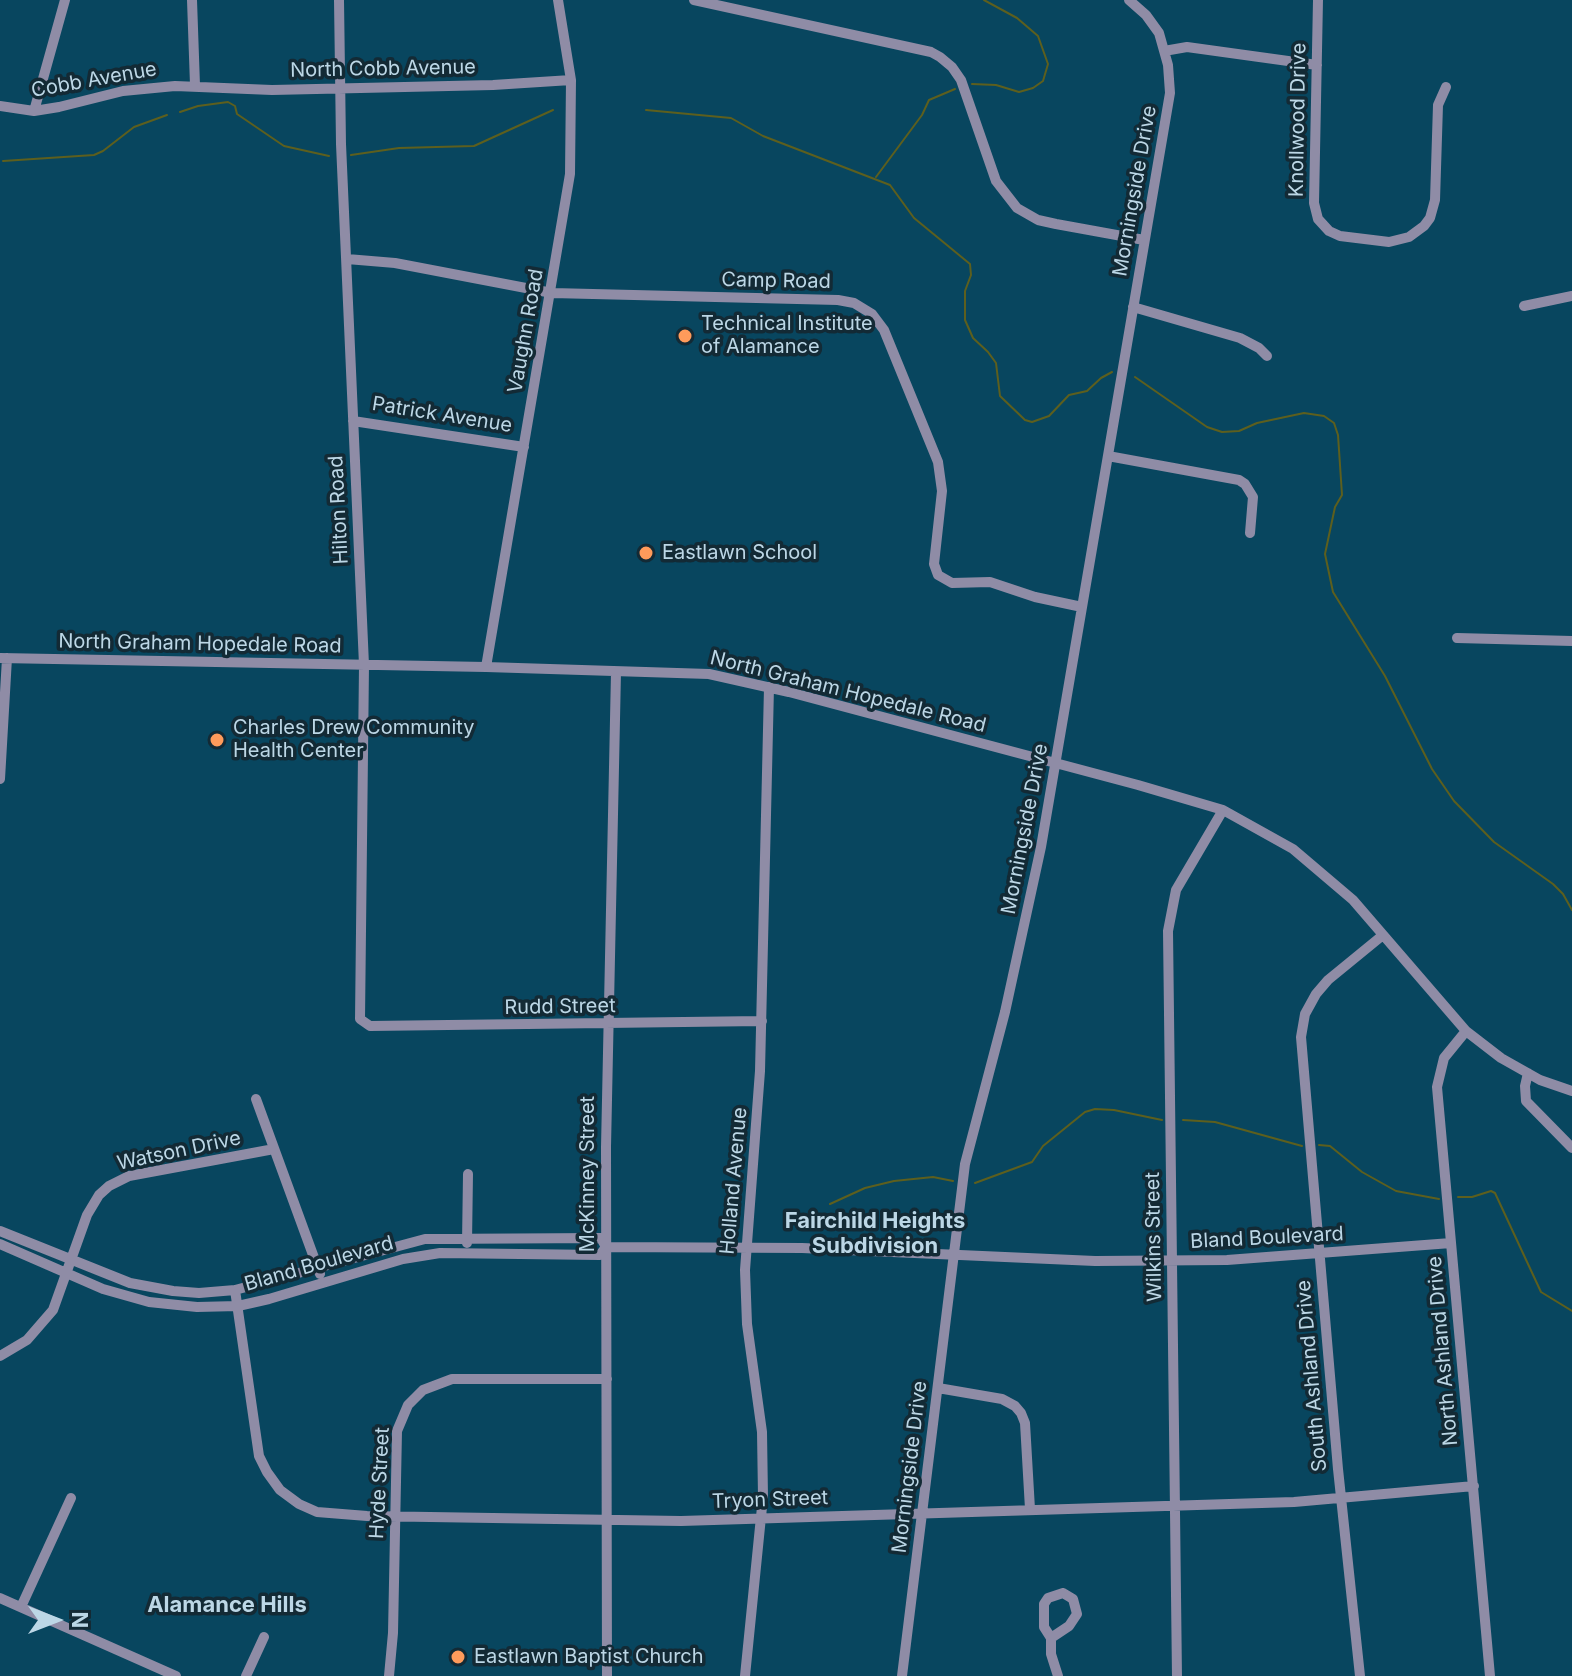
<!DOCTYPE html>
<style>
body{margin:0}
#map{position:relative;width:1572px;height:1676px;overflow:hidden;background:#08465f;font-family:Inter,sans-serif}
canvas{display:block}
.north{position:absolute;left:16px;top:1580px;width:80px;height:80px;-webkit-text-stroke:6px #132a35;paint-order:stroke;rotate:90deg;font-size:22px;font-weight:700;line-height:32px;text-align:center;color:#bcd7e6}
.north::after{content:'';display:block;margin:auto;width:28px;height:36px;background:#bcd7e6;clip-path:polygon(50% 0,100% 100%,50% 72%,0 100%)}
</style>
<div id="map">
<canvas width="1572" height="1676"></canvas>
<div class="north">N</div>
</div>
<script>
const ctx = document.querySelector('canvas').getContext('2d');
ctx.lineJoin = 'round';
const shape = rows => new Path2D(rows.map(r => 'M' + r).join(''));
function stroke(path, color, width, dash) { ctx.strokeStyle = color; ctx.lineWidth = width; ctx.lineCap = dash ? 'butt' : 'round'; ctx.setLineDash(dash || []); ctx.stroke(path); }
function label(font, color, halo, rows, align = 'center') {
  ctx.font = font + ' Inter,sans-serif'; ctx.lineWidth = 7; ctx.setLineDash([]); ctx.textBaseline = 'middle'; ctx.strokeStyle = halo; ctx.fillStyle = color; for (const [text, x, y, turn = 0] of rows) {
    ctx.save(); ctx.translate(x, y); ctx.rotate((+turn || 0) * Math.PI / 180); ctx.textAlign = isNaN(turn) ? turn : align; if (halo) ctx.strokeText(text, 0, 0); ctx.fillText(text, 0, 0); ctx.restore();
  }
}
const stream = shape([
 [972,84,996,85,1019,92,1033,88,1043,81,1048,64,1038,36,1017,18,984,0],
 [646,110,731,118,763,136,890,185,914,218,970,264,971,275,965,291,965,320,973,338,988,352,996,363,1000,396,1025,420,1032,422,1049,416,1069,395,1087,391,1101,378,1112,372],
 [180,112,198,106,228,102,235,106,237,114,284,146,329,156],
 [351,155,399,148,474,146,553,110],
 [3,161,94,155,103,151,134,127,167,115],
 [876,177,922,115,929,100,955,89],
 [1135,377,1207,427,1222,432,1239,431,1257,423,1304,413,1324,416,1334,423,1338,435,1342,495,1335,507,1325,554,1333,592,1385,676,1432,769,1454,801,1494,842,1553,884,1563,894,1572,910],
 [1183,1120,1215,1122,1302,1146],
 [1319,1145,1330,1146,1362,1172,1396,1191,1439,1199],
 [975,1183,1032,1162,1043,1146,1085,1112,1095,1109,1114,1110,1162,1120],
 [1458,1197,1472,1197,1491,1191,1495,1193,1541,1292,1572,1311],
 [830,1204,865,1188,894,1181,933,1177,953,1181]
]);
const minor = shape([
 [192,0,195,85],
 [339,0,341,144,364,665,360,1019,370,1026,762,1021],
 [694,0,931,52,940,57,952,67,961,80,996,181,1017,208,1038,220,1056,224,1144,240],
 [1318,0,1314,203,1318,219,1329,231,1340,236,1389,242,1409,237,1424,226,1430,218,1435,200,1438,105,1446,87],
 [1164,51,1187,47,1317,65],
 [0,106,34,111,59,107,123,91,175,86,272,90,493,85,571,80],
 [34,111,65,0],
 [347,259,395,263,552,293,838,300,854,303,872,314,884,330,938,462,942,491,934,564,938,575,952,583,990,582,1035,597,1082,607],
 [1524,306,1572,296],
 [1133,307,1240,338,1259,348,1267,356],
 [353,421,524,447],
 [1108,456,1239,480,1245,484,1253,497,1250,533],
 [1457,638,1572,641],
 [0,658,486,667,709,674,789,692,1138,785,1223,810,1293,849,1353,900,1466,1031,1501,1058,1540,1080,1572,1091],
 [486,667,570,174,571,80,558,0],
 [0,779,7,658],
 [1466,1031,1444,1058,1437,1087,1490,1676],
 [1528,1073,1525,1086,1526,1101,1572,1148],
 [256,1099,320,1274],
 [0,1231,130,1283,173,1291,199,1293,235,1290,425,1239,601,1238,606,1247],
 [467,1243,468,1174],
 [0,1244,103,1289,149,1302,197,1307,238,1306,269,1299,403,1259,440,1253,600,1255,606,1247,802,1248,1095,1261,1227,1260,1451,1243],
 [235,1290,259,1456,267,1472,280,1490,299,1504,317,1512,367,1516,681,1521,1294,1502,1474,1486],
 [0,1356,27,1340,53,1310,87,1215,99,1195,109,1186,129,1176,274,1149],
 [938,1388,1002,1399,1015,1406,1021,1413,1025,1423,1030,1509],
 [1063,1593,1073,1599,1077,1614,1069,1626,1051,1638,1044,1627,1044,1604,1048,1598,1063,1593],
 [0,1598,176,1676],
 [21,1607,71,1498],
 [1051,1638,1051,1654,1058,1676],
 [246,1676,264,1637],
 [389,1676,393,1633,397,1431,408,1405,423,1390,452,1379,607,1379],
 [607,1676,606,1147,616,672],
 [745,1676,763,1497,762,1432,747,1324,745,1270,760,1071,769,687],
 [902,1676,965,1164,1005,1012,1041,847,1170,93,1168,65,1159,33,1146,15,1129,0],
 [1177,1676,1168,931,1176,890,1223,810],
 [1360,1676,1338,1469,1301,1037,1305,1014,1316,994,1328,980,1383,935]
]);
const markers = [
 [685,336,8,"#ff9b5b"],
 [646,553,8,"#ff9b5b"],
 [217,740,8,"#ff9b5b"],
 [458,1657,8,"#ff9b5b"]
];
const streetNames = [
 ["North Cobb Avenue",383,69,-1],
 ["Cobb Avenue",94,80,-10],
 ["Knollwood Drive",1298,120,-89],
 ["Morningside Drive",1135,191,-80],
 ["Camp Road",776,281,1],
 ["Vaughn Road",526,331,-80],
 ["Patrick Avenue",442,415,9],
 ["Hilton Road",339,510,-93],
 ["North Graham Hopedale Road",200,644,1],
 ["North Graham Hopedale Road",848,692,14],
 ["Morningside Drive",1025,829,-79],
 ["Rudd Street",560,1007,-1],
 ["Watson Drive",179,1151,-12],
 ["McKinney Street",588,1174,-90],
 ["Holland Avenue",734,1181,-85],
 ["Wilkins Street",1154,1237,-91],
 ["Bland Boulevard",1267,1238,-3],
 ["Bland Boulevard",319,1264,-16],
 ["North Ashland Drive",1443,1351,-95],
 ["South Ashland Drive",1312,1376,-95],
 ["Morningside Drive",910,1467,-83],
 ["Hyde Street",380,1483,-87],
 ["Tryon Street",770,1500,-2]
];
const poiNames = [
 ["Technical Institute",701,324],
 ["of Alamance",701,347],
 ["Eastlawn School",662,553],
 ["Charles Drew Community",233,728],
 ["Health Center",233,751],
 ["Eastlawn Baptist Church",474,1657]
];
const neighbourhoodNames = [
 ["Fairchild Heights",875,1221],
 ["Subdivision",875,1246],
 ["Alamance Hills",227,1605]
];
stroke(stream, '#5d5f1e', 2);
stroke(minor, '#8f8ca6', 10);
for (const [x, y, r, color] of markers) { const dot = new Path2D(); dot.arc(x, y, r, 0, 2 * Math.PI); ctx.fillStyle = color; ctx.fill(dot); stroke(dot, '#132a35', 3); }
label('20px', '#bcd7e6', '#132a35', streetNames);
label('20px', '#bcd7e6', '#132a35', poiNames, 'left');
label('bold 22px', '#bcd7e6', '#132a35', neighbourhoodNames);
</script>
